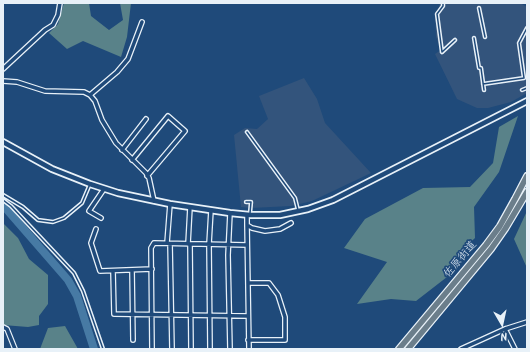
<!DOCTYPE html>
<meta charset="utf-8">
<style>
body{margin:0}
#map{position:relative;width:530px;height:352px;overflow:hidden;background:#1f4a7a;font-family:Kalam,sans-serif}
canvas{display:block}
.frame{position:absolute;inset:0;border:4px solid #e8f1f8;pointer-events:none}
.north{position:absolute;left:482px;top:304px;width:40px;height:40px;-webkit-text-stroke:3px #1f4a7a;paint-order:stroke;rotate:171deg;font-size:11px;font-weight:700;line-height:16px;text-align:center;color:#e8f1f8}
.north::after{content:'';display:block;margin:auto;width:14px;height:18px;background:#e8f1f8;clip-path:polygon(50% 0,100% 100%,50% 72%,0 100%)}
</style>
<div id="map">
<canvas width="530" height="352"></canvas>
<div class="frame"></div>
<div class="north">N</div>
</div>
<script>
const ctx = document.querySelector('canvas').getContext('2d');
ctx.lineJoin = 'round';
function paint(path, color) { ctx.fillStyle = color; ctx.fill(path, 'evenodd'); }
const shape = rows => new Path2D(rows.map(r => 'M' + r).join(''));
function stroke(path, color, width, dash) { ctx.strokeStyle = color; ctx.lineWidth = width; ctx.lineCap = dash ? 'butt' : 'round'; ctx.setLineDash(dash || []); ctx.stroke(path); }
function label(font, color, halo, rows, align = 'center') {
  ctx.font = font + ' Kalam,"Klee One",sans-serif'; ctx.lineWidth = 3.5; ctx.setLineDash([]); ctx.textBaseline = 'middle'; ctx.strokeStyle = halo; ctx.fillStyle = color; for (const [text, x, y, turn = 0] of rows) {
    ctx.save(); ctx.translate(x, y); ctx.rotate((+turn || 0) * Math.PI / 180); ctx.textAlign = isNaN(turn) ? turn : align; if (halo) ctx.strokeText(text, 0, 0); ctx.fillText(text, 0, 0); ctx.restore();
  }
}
const built = shape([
 [440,3,520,3,527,7,527,93,511,102,488,108,477,108,457,99,435,54,441,50,436,37,435,12,438,10],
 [304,78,317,99,325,123,371,173,312,201,291,206,251,208,241,207,234,135,245,128,257,129,268,119,259,96]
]);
const green = shape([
 [64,3,89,3,91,16,109,30,123,20,120,3,131,3,127,37,121,57,83,41,67,49,49,33,58,24],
 [518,116,499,172,474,207,475,238,460,252,447,277,416,301,391,299,357,304,387,262,344,248,365,219,423,188,470,187,493,163,499,127],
 [527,211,527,268,514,239],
 [3,223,18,238,29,259,48,275,48,304,39,316,39,325,28,327,3,325,3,257,4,257,3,254],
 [65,326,78,349,40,349,48,328]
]);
const river = shape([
 [3,205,68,280,77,296,94,349]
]);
const service = shape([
 [479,8,485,37],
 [474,38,479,68,481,68,484,90],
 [442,52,437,14,443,6,443,3],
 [442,52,455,40],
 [483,84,524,78,519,43,527,28],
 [522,90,527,88],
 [247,132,295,198,298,210],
 [3,195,23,207,38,220,53,222,64,218,82,203,90,184],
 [3,200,11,206,74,273,83,291,103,349],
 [246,202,251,202,250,213]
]);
const minor = shape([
 [3,69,45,30,53,25,58,15,60,3],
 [3,81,17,82,45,91,84,92,90,95,95,101,102,120,116,143,146,173,149,178,154,201],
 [90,95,117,72,128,59,142,22],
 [122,150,146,119],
 [132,160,168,116,185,131,147,176],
 [230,213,228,255,230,349],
 [247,215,247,225,252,228,265,231,280,229,291,223],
 [101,218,89,211,104,189],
 [247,225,249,349],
 [96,229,91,243,100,271,152,269],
 [167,243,170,204],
 [170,244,172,349],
 [188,244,190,207],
 [190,244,191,349],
 [132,270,133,340],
 [113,271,114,314,248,316],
 [248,283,269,283,278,295,285,317,285,340,248,340],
 [3,327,7,329,15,349],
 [505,329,515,349],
 [152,349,151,248,154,243,247,245],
 [210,349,209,244,211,210],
 [461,349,505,329,527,322]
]);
const tertiary = shape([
 [3,142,52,169,90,184,118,193,170,204,230,213,250,215,280,215,308,209,333,200,527,101]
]);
const trunk = shape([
 [399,349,486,245,500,226,515,199,527,176],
 [408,349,491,249,505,229,527,192]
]);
const streetNames = [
 ["佐原街道",461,260,-50]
];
paint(built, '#33547c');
paint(green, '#598289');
stroke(river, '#477aa4', 8);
stroke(service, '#e8f1f8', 4.5);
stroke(minor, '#e8f1f8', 6);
stroke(tertiary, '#e8f1f8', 8);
stroke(trunk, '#e8f1f8', 8);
stroke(service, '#1f4a7a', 1.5);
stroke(minor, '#1f4a7a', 3.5);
stroke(tertiary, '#1f4a7a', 4.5);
stroke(trunk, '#6b7e8b', 5.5);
label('11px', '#e8f1f8', '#1f4a7a', streetNames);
</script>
